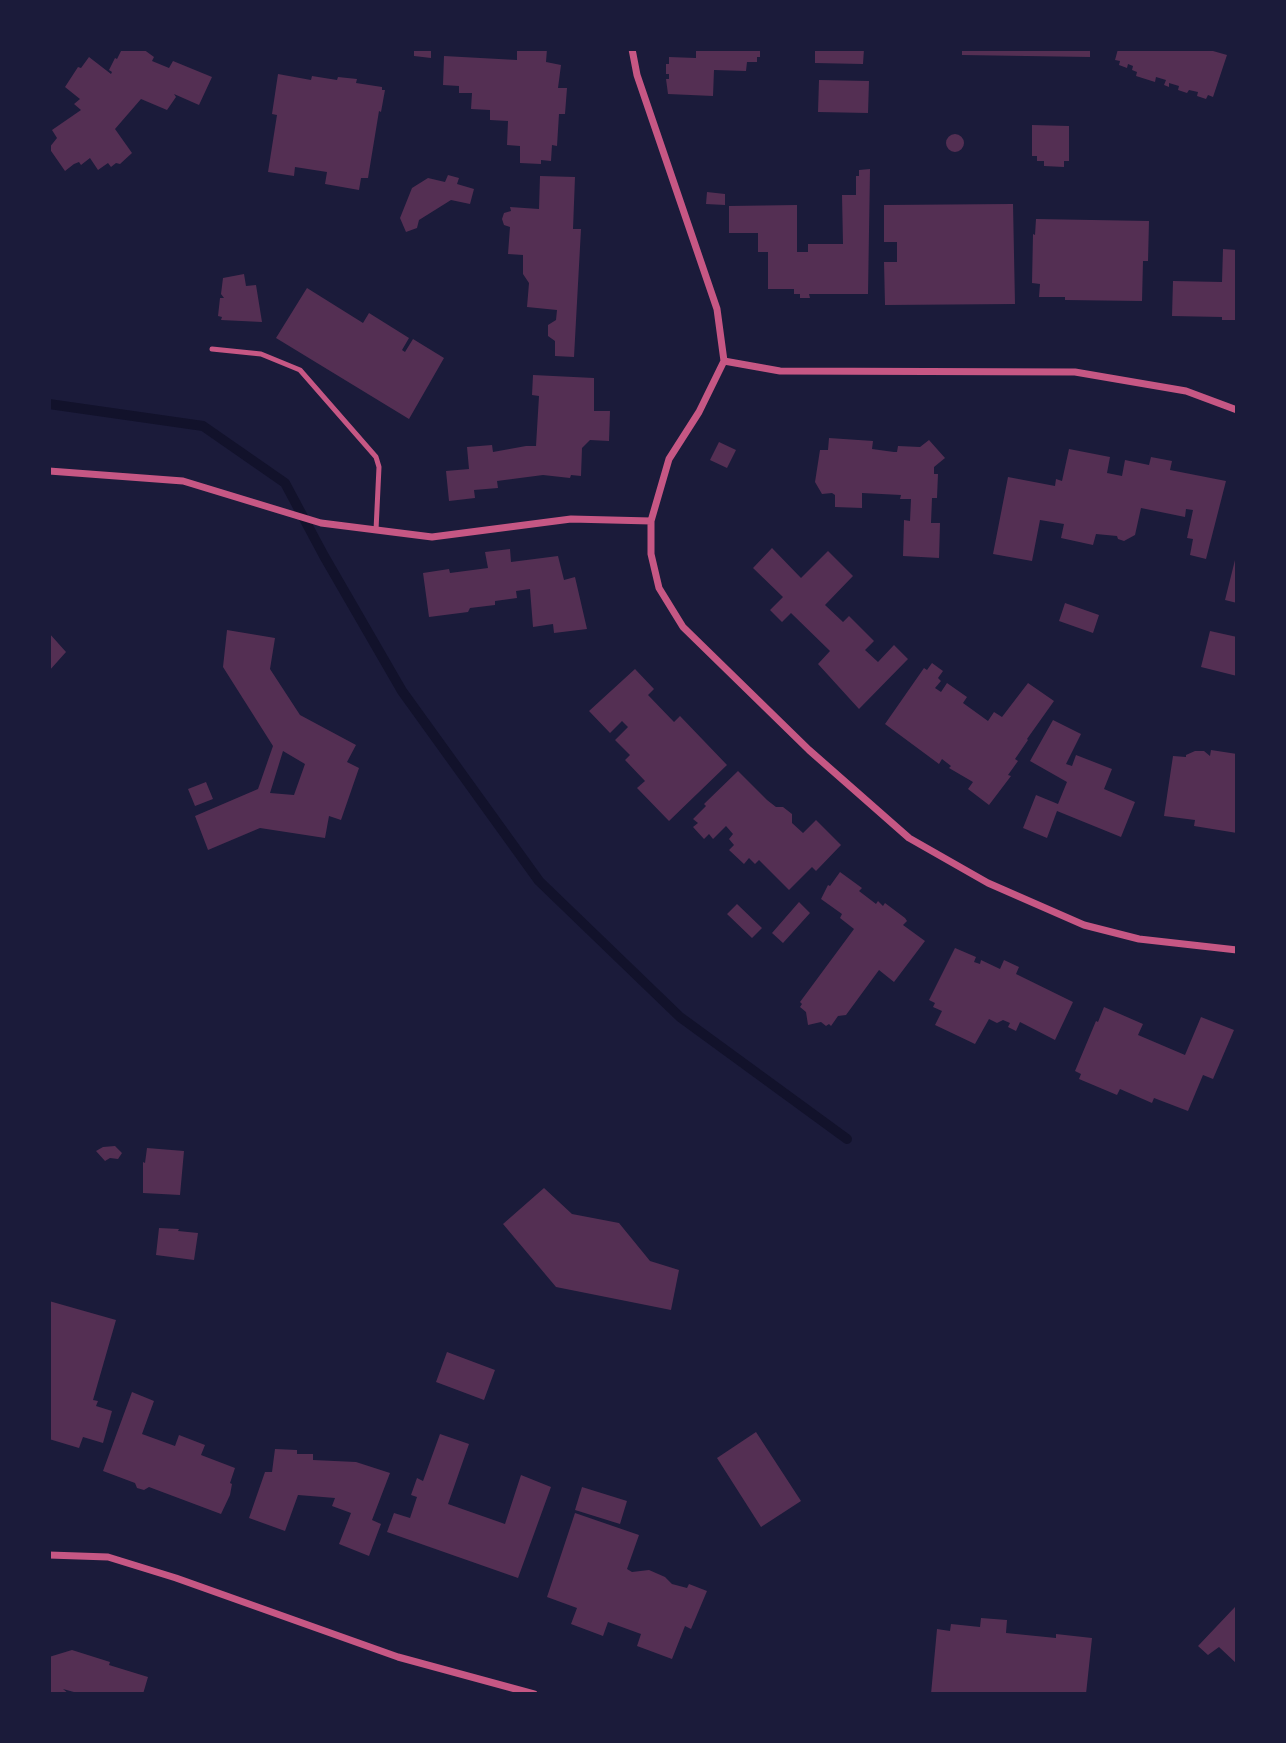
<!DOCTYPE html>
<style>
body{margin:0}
#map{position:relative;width:1286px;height:1743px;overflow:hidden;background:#1b1b3a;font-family:"Titillium Web",sans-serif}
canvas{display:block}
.frame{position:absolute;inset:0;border:51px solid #1b1b3a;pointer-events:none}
</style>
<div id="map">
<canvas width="1286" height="1743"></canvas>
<div class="frame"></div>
</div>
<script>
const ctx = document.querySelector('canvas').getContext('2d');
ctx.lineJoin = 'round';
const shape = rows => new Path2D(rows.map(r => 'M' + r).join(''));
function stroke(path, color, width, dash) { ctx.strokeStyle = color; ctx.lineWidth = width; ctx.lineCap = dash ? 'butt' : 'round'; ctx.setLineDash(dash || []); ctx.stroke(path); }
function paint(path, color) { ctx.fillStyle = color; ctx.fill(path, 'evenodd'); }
const stream = shape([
 [49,404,203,426,285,483,324,556,402,691,539,881,680,1017,847,1139]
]);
const building = shape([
 [122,49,143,49,154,57,152,61,169,68,173,61,212,77,199,105,174,94,176,97,167,110,141,99,115,129,132,153,120,164,116,163,111,167,108,163,98,170,90,158,81,165,79,162,74,164,65,171,49,148,57,138,52,130,81,110,74,104,80,99,65,87,78,67,81,68,89,57,111,74,112,72,109,70,115,58,117,59],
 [414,49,431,49,431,58,414,56],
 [517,49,547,49,546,62,561,65,558,88,567,88,565,114,559,114,557,146,552,145,551,161,541,160,541,164,520,163,520,146,507,145,508,121,490,120,490,110,471,109,472,93,459,93,459,86,443,85,444,56,517,60],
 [696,49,760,49,760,57,757,57,757,62,747,62,746,71,714,70,713,96,668,94,666,79,669,79,669,74,666,74,666,64,669,64,669,57,696,58],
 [815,49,864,49,863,64,815,63],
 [962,49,1090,49,1090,57,962,55],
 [1118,49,1214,49,1213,51,1227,55,1213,97,1208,95,1206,99,1197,96,1198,92,1189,90,1187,93,1178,90,1179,86,1169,83,1169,87,1164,85,1166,80,1156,77,1155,82,1136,76,1137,72,1132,70,1133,66,1128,64,1127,68,1119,65,1120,61,1115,60],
 [278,74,311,80,312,76,337,80,338,77,357,79,356,83,382,87,382,90,385,90,381,112,379,111,368,178,361,178,359,190,325,184,327,172,295,167,294,176,268,172,277,115,272,114],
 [819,80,869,81,868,113,818,112],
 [1032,125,1069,126,1069,161,1064,161,1064,167,1044,166,1044,161,1037,161,1037,156,1032,156],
 '946 143a9 9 0 1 1 18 0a9 9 0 1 1-18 0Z',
 [870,169,868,294,809,294,810,298,800,298,800,294,794,294,794,289,768,289,768,252,758,252,758,233,729,233,729,206,797,205,797,252,808,252,808,244,843,244,842,195,856,195,856,176,859,176,859,170],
 [448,175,459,178,457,184,474,189,470,204,451,200,419,220,417,228,406,232,400,218,412,188,428,178,445,182],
 [540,176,575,177,573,229,581,229,574,357,555,356,555,341,548,336,548,325,556,320,557,310,527,307,529,283,523,274,523,255,508,254,510,227,504,225,502,219,504,213,511,211,510,207,539,209],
 [707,192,725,194,725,205,706,204],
 [1013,204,1015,304,885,305,884,262,897,262,897,242,884,242,884,205],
 [1036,219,1149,221,1148,261,1143,261,1142,301,1065,300,1065,297,1039,297,1040,284,1032,283,1033,234,1035,235],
 [1223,249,1237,250,1237,320,1222,320,1222,317,1172,316,1173,281,1222,282],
 [244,274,246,286,256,285,262,322,221,320,222,317,218,316,220,298,224,298,221,294,223,278],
 [307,288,363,323,369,313,409,338,402,350,405,352,413,339,444,358,409,419,276,338],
 [533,375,594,378,594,411,610,411,609,441,590,440,582,448,581,476,571,475,570,478,543,475,497,481,498,488,474,490,475,498,449,501,446,471,469,469,467,447,492,445,493,452,526,446,536,446,539,396,532,395],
 [829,438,873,441,872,449,894,452,897,452,898,446,920,447,929,440,945,458,934,467,934,474,938,474,937,498,932,498,931,523,940,523,939,558,903,556,904,520,910,521,911,499,900,499,901,495,862,493,862,508,835,507,835,495,832,493,822,494,815,482,820,450,828,450],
 [719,442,736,450,727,468,710,460],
 [1069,449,1110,457,1107,473,1122,476,1125,460,1149,465,1151,457,1172,461,1170,470,1226,481,1206,559,1190,555,1193,539,1187,538,1193,510,1186,509,1185,517,1141,508,1135,535,1124,541,1118,539,1117,536,1096,534,1093,545,1061,538,1064,524,1040,520,1032,561,993,554,1008,477,1055,486,1056,479,1062,481],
 [772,548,801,578,828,551,853,576,825,605,843,622,849,616,874,641,865,650,878,662,894,645,908,659,859,709,818,664,830,651,791,613,782,622,770,610,783,597,753,568],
 [510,549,511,562,558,556,564,580,575,577,587,629,554,633,553,624,533,627,530,589,516,591,517,598,495,601,495,605,470,608,468,612,429,617,423,573,449,569,450,573,488,568,485,552],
 [1236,556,1237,556,1237,603,1225,600],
 [1065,603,1099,615,1093,633,1059,621],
 [227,630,275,638,270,669,300,715,356,745,347,762,359,768,341,820,329,816,325,838,260,828,208,850,195,816,258,789,273,746,223,667],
 [283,751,305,764,294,795,270,793],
 [1210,631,1237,637,1237,676,1201,667],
 [49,633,66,652,49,671],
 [932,663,943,671,938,678,941,681,935,688,941,692,947,683,967,697,963,703,988,721,994,712,1002,717,1028,683,1054,701,1027,739,1028,740,1015,759,1018,761,1008,775,1011,776,989,805,968,789,973,782,949,768,951,766,942,759,939,764,885,724,924,668,927,670],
 [635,669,654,689,648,695,674,722,680,716,727,765,669,821,637,788,645,781,625,760,630,755,615,740,628,727,622,721,610,733,589,711],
 [1053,720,1081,734,1066,764,1072,766,1076,755,1112,769,1104,789,1135,802,1121,837,1057,811,1047,838,1023,828,1036,795,1058,804,1067,782,1030,761],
 [1211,750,1237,754,1237,833,1194,826,1195,820,1164,816,1173,756,1186,757,1186,755,1195,751,1204,751,1210,756],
 [738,771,767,800,776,807,783,807,792,814,792,823,803,833,816,820,841,845,816,871,812,867,789,890,759,860,755,864,749,858,744,864,729,850,734,845,729,839,733,834,726,826,713,839,709,834,704,839,693,827,698,823,693,819,706,806,704,804],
 [206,782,213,799,195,806,188,789],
 [840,872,862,888,859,891,876,904,878,901,883,906,885,903,905,918,907,921,903,925,925,941,894,982,879,970,846,1015,838,1016,831,1026,829,1024,826,1026,821,1022,808,1025,806,1012,800,1007,802,1004,800,1002,854,929,840,918,842,914,821,899,828,885,830,886],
 [799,902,810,913,783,943,772,933],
 [737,904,762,928,752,938,727,914],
 [955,948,976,957,974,962,980,964,981,960,1000,969,1004,960,1019,967,1016,974,1073,1002,1055,1040,1020,1022,1016,1031,1008,1027,1010,1023,1003,1020,997,1023,989,1019,975,1044,935,1025,942,1011,933,1007,935,1003,929,1000],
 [1104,1007,1143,1024,1138,1035,1185,1055,1201,1017,1234,1030,1213,1079,1203,1075,1188,1111,1154,1098,1152,1103,1120,1089,1117,1095,1079,1079,1081,1074,1075,1071,1096,1021,1098,1022],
 [115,1146,122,1153,118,1159,110,1158,105,1161,96,1151,103,1147],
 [147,1148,184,1151,180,1195,143,1193,143,1162,145,1163],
 [544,1188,572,1214,619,1223,650,1261,679,1270,671,1310,556,1287,503,1224],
 [159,1228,179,1229,178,1231,198,1233,194,1260,156,1255],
 [49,1301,116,1320,93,1400,98,1401,96,1406,112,1411,103,1443,83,1437,79,1448,49,1439],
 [447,1352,495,1370,484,1400,436,1382],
 [132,1392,154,1401,142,1434,175,1446,179,1435,205,1445,201,1455,235,1468,230,1483,232,1484,230,1495,221,1514,149,1487,144,1490,137,1488,135,1483,103,1471],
 [756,1432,801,1501,761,1527,717,1458],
 [440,1434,469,1444,448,1504,505,1524,521,1475,551,1487,518,1578,387,1532,394,1513,410,1518,417,1497,411,1495,417,1478,423,1481],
 [275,1449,297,1450,297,1454,313,1454,313,1460,356,1462,390,1473,372,1520,381,1524,369,1556,339,1544,351,1513,332,1506,335,1498,298,1495,285,1531,249,1518,265,1472,272,1472],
 [582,1487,627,1501,620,1524,575,1510],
 [575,1513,639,1535,627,1569,632,1572,649,1570,665,1577,672,1584,687,1588,689,1584,707,1591,691,1629,685,1626,672,1659,637,1646,641,1634,608,1622,603,1636,571,1624,577,1608,547,1597],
 [1235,1607,1237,1610,1237,1664,1219,1647,1208,1655,1198,1646],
 [981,1618,1007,1620,1006,1633,1056,1638,1056,1634,1092,1638,1086,1694,931,1694,937,1629,950,1631,951,1624,980,1627],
 [72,1650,110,1662,109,1665,148,1677,143,1694,81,1694,63,1689,69,1694,49,1694,49,1657]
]);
const service = shape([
 [212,349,261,354,300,370,376,457,379,467,376,530]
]);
const minor = shape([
 [632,49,637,75,717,309,724,361],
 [724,361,699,412,669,459,651,521,651,554,659,588,683,627,809,750,909,838,988,883,1084,925,1139,939,1237,950],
 [724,361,780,371,1075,372,1186,391,1237,410],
 [49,471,183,481,321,523,432,537,571,519,651,521],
 [49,1555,108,1557,176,1578,398,1657,534,1694]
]);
stroke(stream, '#12122b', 10);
paint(building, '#542f53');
stroke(service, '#c65784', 5);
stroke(minor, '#c65784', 7);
</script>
